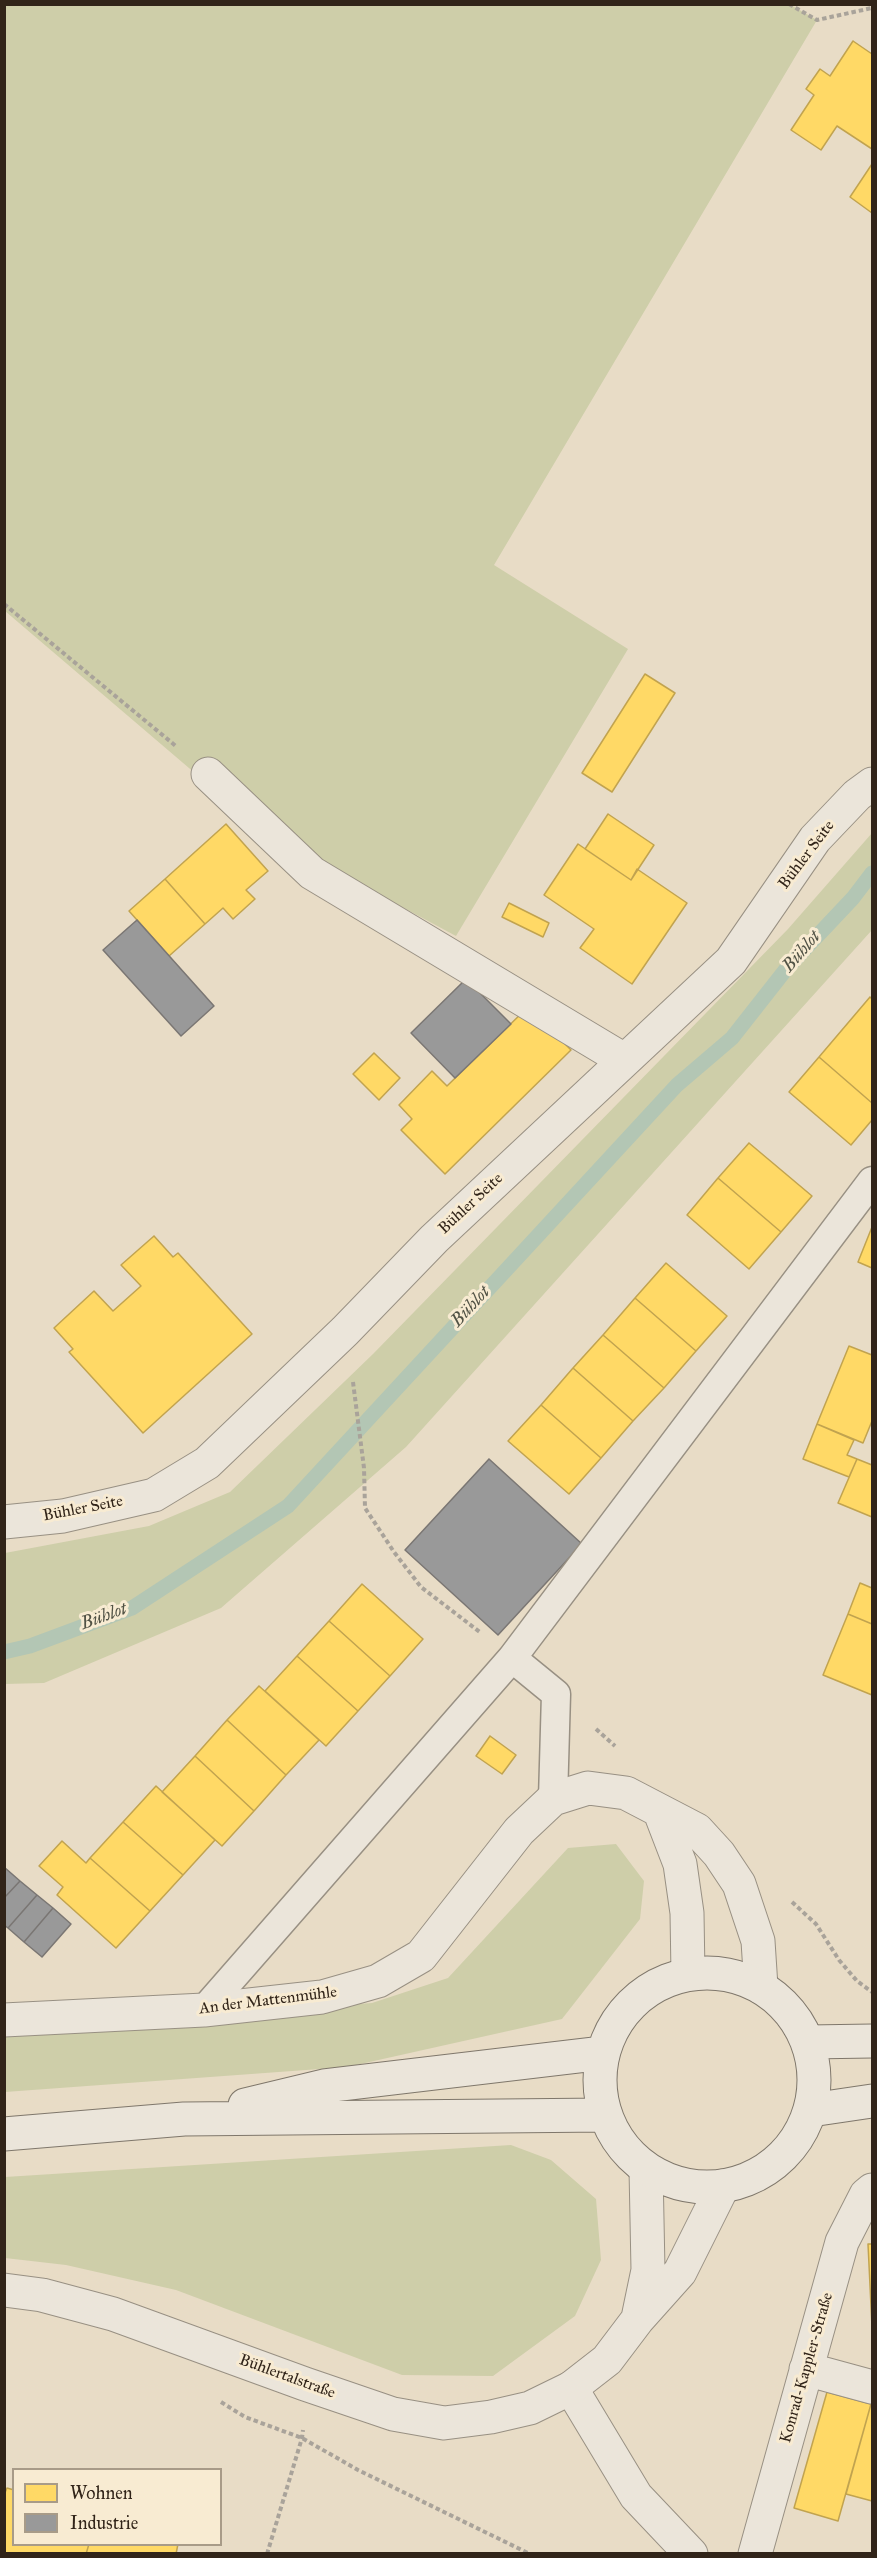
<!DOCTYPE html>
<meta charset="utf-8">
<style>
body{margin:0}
#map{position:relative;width:877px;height:2558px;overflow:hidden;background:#e8dcc6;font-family:"IM FELL Great Primer",serif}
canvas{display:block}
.frame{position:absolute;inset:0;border:6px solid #312419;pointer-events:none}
.legend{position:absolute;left:12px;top:2468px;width:210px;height:78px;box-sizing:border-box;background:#f8ebd2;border:2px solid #a89b88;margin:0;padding:8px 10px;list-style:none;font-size:18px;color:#312419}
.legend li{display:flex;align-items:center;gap:12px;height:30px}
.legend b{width:30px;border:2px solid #a89b88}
</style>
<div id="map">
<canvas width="877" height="2558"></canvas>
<div class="frame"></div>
<ul class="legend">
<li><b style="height:16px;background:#ffd966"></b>Wohnen</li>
<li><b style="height:16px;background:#999"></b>Industrie</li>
</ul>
</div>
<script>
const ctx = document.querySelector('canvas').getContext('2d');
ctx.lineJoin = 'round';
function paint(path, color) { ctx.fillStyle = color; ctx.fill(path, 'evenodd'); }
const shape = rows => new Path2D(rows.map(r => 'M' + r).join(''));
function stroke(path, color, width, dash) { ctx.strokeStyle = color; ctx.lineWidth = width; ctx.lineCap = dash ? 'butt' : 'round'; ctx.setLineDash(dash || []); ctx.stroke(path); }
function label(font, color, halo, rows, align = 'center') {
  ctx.font = font + ' "IM FELL Great Primer",serif'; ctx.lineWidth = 6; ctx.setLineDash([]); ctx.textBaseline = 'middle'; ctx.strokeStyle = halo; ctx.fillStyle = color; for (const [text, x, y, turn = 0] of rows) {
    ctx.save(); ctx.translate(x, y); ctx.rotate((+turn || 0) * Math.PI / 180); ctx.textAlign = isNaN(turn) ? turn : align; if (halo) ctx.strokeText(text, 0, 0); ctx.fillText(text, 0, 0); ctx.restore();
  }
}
const green = shape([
 [789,4,817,20,494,565,628,649,456,936,318,862,312,873,5,611,5,5],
 [872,833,872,930,406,1447,221,1608,44,1683,5,1684,5,1553,149,1526,230,1492,373,1354,788,929],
 [616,1844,644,1881,640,1919,562,2019,347,2067,5,2092,5,2029,372,2003,448,1978,568,1848],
 [511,2145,551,2160,596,2199,601,2260,575,2316,493,2376,402,2375,176,2290,66,2265,5,2258,5,2177]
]);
const homes = shape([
 [853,41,872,54,872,149,837,126,821,150,791,130,814,95,806,89,820,69,830,76,853,41],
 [872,164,872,213,850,197,872,164],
 [645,674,675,693,612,792,582,773,645,674],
 [608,814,654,845,631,880,585,849,608,814],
 [226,824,268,871,246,890,255,899,233,919,223,908,205,924,165,879,226,824],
 [578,844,631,880,637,869,687,903,632,984,580,948,594,929,544,895,578,844],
 [165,879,205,924,169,956,129,911,165,879],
 [509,903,549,923,543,937,502,917,509,903],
 [870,997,872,999,872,1103,819,1057,870,997],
 [528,1007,571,1050,445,1174,401,1130,412,1119,399,1105,432,1071,447,1086,528,1007],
 [374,1053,400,1078,379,1100,353,1074,374,1053],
 [819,1057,872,1103,872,1120,851,1145,789,1092,819,1057],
 [749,1143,812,1196,781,1232,718,1178,749,1143],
 [718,1178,781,1232,749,1269,687,1215,718,1178],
 [872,1227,872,1268,858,1262,872,1227],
 [154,1236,173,1257,178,1253,252,1334,143,1433,69,1352,73,1349,54,1328,94,1291,113,1311,141,1286,121,1265,154,1236],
 [666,1263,727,1316,696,1351,635,1298,666,1263],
 [635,1298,696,1351,664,1388,603,1335,635,1298],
 [603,1335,664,1388,633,1421,573,1368,603,1335],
 [849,1346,872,1355,872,1421,863,1443,817,1424,849,1346],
 [573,1368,633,1421,601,1458,541,1405,573,1368],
 [541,1405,601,1458,569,1494,508,1441,541,1405],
 [817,1424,854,1440,847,1455,857,1459,849,1477,803,1459,817,1424],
 [857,1459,872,1465,872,1517,838,1503,857,1459],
 [860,1583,872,1588,872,1624,848,1614,860,1583],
 [362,1584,423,1639,390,1676,329,1621,362,1584],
 [848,1614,872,1624,872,1695,823,1675,848,1614],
 [329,1621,390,1676,358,1711,297,1656,329,1621],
 [297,1656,358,1711,326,1746,265,1691,297,1656],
 [259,1686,319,1740,286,1775,227,1720,259,1686],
 [227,1720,286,1775,254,1811,195,1756,227,1720],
 [490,1736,516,1755,502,1774,476,1756,490,1736],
 [195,1756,254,1811,222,1846,162,1792,195,1756],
 [156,1786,215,1840,183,1875,123,1822,156,1786],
 [123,1822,183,1875,150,1911,90,1858,123,1822],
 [62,1841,86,1863,90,1858,150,1911,116,1948,57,1895,63,1887,39,1866,62,1841],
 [868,2244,872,2244,872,2327,868,2244],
 [827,2392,871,2404,838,2521,794,2508,827,2392],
 [871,2404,872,2405,872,2501,846,2494,871,2404],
 [7,2488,14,2490,14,2544,89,2544,86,2554,4,2554,4,2495,7,2488],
 [89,2544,178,2544,176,2554,86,2554,89,2544]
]);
const industry = shape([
 [137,920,214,1006,181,1036,103,950,137,920],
 [466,979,511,1024,455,1078,411,1033,466,979],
 [489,1459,582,1544,498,1635,405,1550,489,1459],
 [4,1867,20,1881,4,1898,4,1867],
 [20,1881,37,1895,8,1928,4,1925,4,1898,20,1881],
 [37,1895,53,1908,24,1942,8,1928,37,1895],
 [53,1908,71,1924,42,1957,24,1942,53,1908]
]);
const stream = shape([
 [4,1652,30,1646,132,1608,288,1506,677,1085,732,1038,787,968,853,898,872,873]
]);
const path = shape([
 [789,4,817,20,872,8],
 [4,604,177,747],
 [353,1382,364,1468,365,1508,394,1552,421,1587,481,1633],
 [596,1729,615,1746],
 [792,1902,816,1924,839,1960,857,1981,872,1992],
 [221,2402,245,2417,302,2438,358,2470,530,2554],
 [267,2554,302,2438,303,2430]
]);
const service = shape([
 [512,1658,556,1694,553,1799],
 [204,2010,512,1658,872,1181]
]);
const minor = shape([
 [208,774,312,873,624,1060],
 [4,1522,63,1516,154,1495,207,1463,345,1331,434,1239,731,961,815,839,857,795,872,784],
 [660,1812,680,1864,687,1913,688,1974],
 [4,2020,204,2010,322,1997,378,1981,421,1956,519,1831,553,1799,588,1788,626,1793,697,1830,719,1854,739,1884,758,1941,761,1987],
 [806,2369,872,2387],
 [571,2388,636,2496,691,2554],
 [755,2554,842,2242,866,2195,872,2190]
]);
const tertiary = shape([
 [4,2290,42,2295,113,2314,305,2384,393,2414,444,2423,491,2417,530,2408,571,2388,607,2360,638,2319,680,2272,723,2186],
 [638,2318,648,2270,646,2169]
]);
const secondary = shape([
 '600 2080a107 107 0 1 1 214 0a107 107 0 1 1-214 0Z',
 [809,2042,872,2041],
 [245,2105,324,2086,603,2053],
 [811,2110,872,2101],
 [4,2134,184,2119,605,2115]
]);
const streetNames = [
 ["Bühler Seite",807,855,-53],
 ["Bühler Seite",471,1204,-43],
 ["Bühler Seite",83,1509,-11],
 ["An der Mattenmühle",268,2001,-7],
 ["Konrad-Kappler-Straße",807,2368,-74],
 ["Bühlertalstraße",287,2377,20]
];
const waterNames = [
 ["Bühlot",802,952,-49],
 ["Bühlot",471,1307,-47],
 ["Bühlot",104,1617,-20]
];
paint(green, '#cecea9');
paint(homes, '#ffd966');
stroke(homes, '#c1a34f', 1.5);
paint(industry, '#999');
stroke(industry, '#7a7673', 1.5);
stroke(stream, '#b3c6b4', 15);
stroke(service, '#989083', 31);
stroke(minor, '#989083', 35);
stroke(tertiary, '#989083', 35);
stroke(secondary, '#7f776b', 35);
stroke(path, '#a9a39a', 4, [4.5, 3]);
stroke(service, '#ebe5da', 28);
stroke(minor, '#ebe5da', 33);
stroke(tertiary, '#ebe5da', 33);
stroke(secondary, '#ebe5da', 33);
label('16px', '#312419', '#f8ebd2', streetNames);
label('italic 18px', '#515245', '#f8ebd2', waterNames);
</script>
